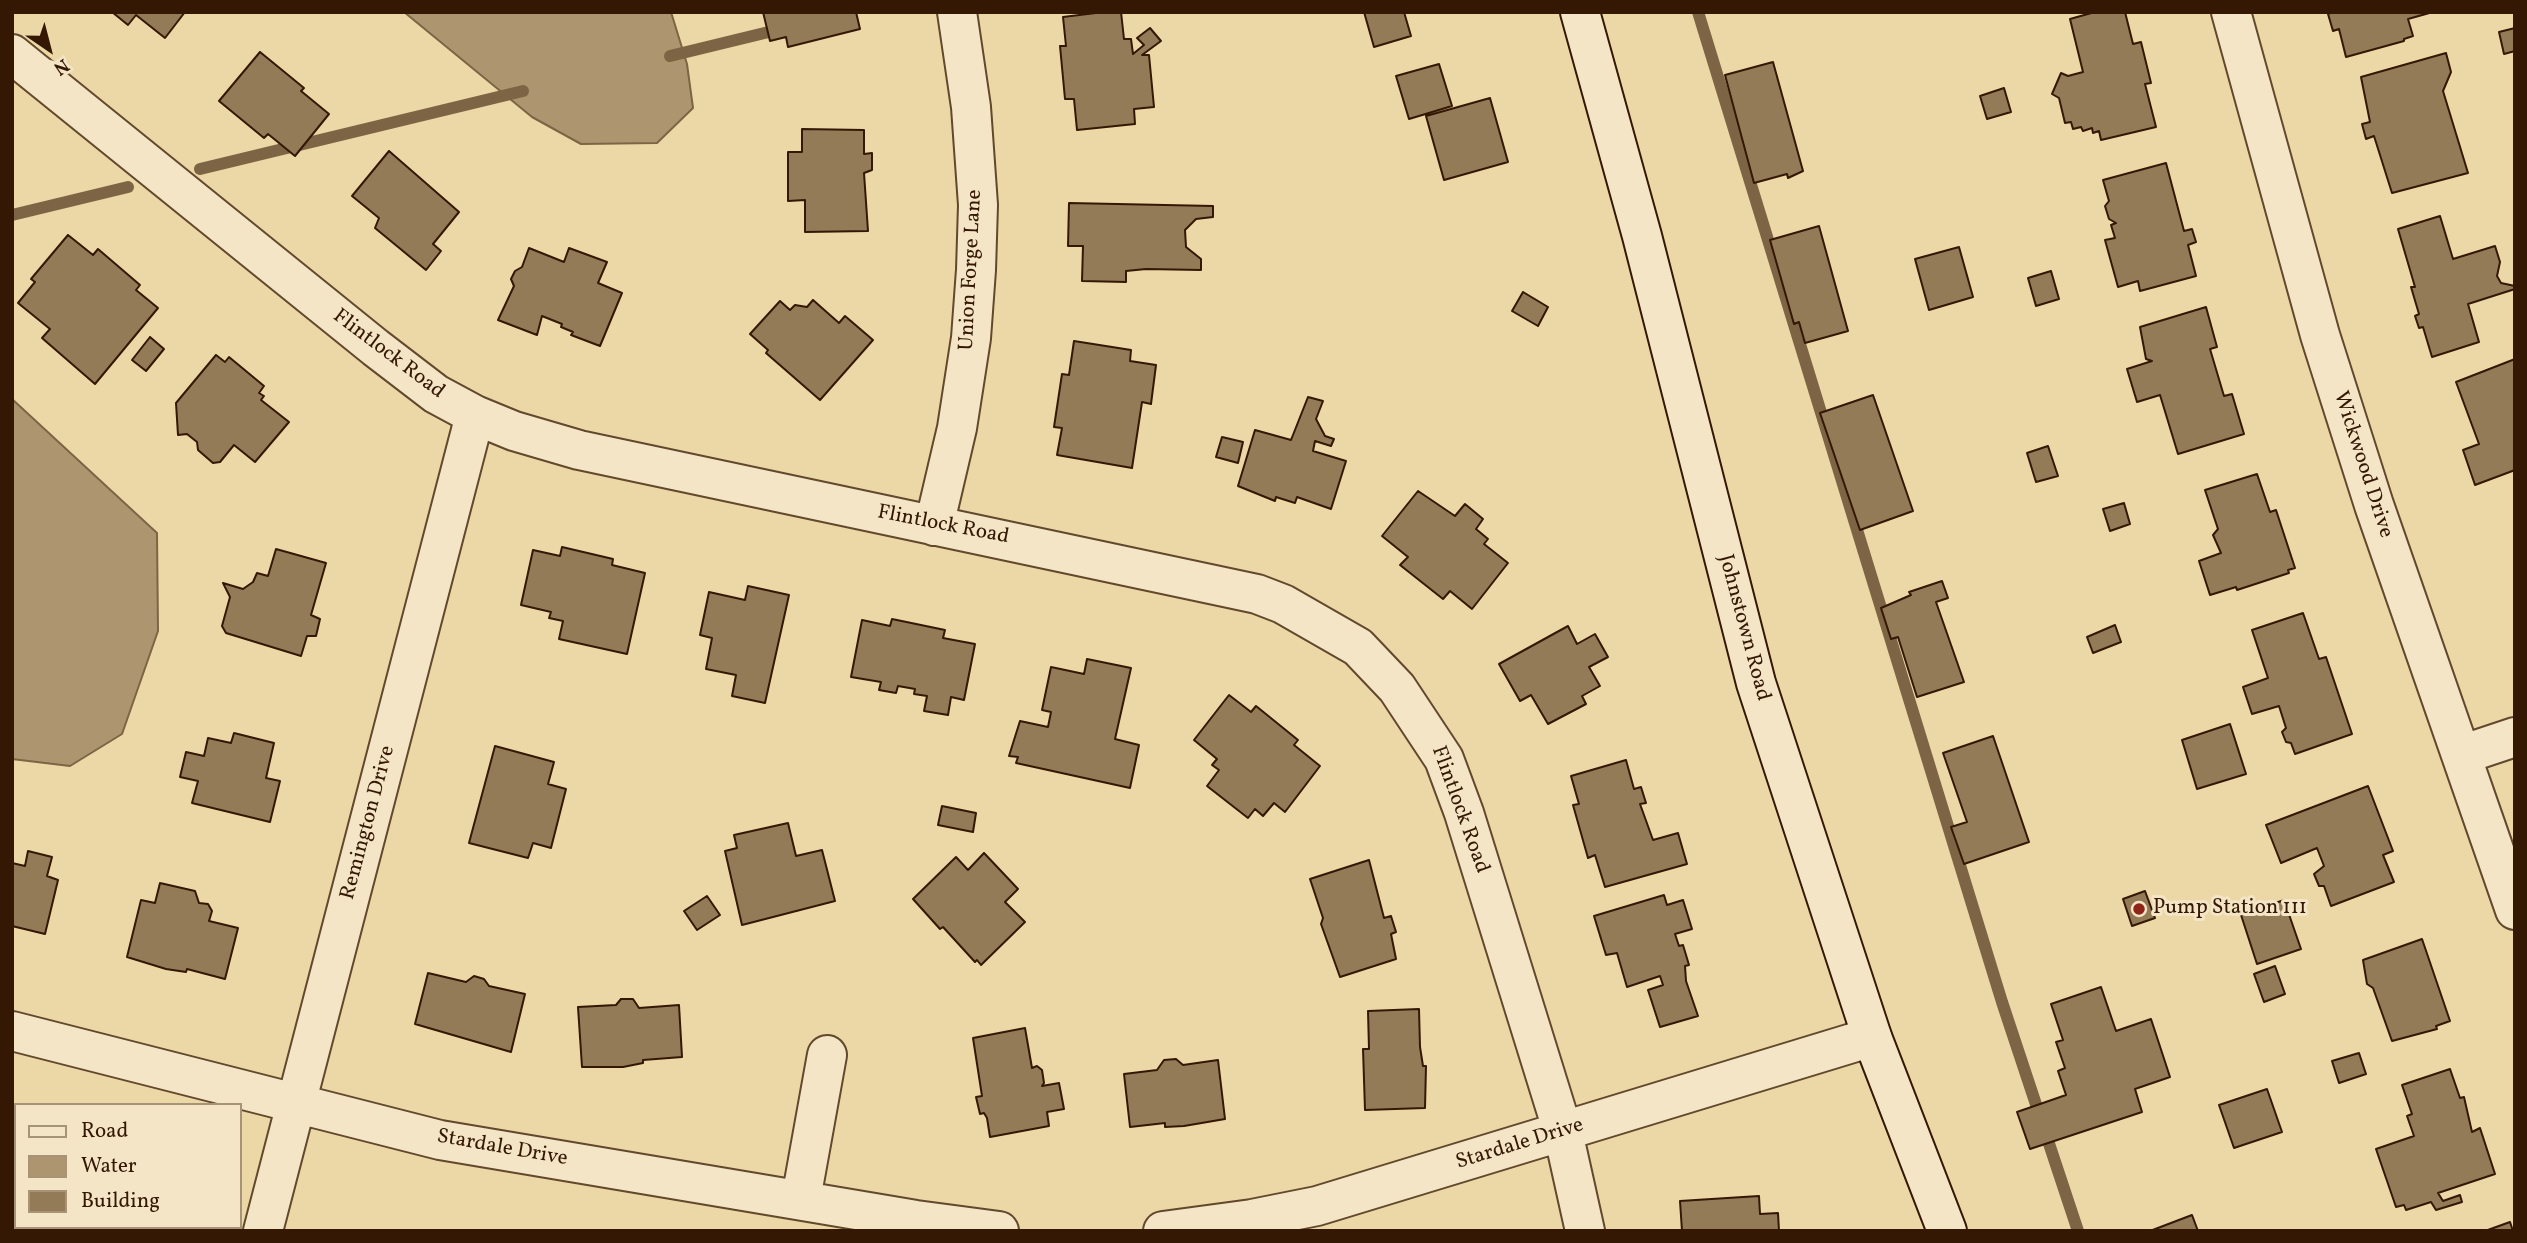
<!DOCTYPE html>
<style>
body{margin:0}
#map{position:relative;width:2527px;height:1243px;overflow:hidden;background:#ecd7a6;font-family:Vollkorn,serif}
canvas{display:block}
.frame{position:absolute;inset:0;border:14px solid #341804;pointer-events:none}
.legend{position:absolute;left:14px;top:1103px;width:228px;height:126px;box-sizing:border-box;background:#f3e5c5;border:2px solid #a79378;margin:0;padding:9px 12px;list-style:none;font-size:21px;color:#341804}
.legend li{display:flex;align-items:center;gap:14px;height:35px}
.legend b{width:35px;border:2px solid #a79378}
.north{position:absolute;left:14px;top:14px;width:70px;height:70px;-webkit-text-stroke:5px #f3e5c5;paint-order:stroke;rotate:145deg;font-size:19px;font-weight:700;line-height:28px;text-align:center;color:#341804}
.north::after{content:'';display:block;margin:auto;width:24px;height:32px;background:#341804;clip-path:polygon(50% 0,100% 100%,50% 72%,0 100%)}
</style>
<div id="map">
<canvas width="2527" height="1243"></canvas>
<div class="frame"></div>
<ul class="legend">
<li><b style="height:9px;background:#f3e5c5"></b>Road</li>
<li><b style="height:19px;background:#ad966f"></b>Water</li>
<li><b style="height:19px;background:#947b58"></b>Building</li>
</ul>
<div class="north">N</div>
</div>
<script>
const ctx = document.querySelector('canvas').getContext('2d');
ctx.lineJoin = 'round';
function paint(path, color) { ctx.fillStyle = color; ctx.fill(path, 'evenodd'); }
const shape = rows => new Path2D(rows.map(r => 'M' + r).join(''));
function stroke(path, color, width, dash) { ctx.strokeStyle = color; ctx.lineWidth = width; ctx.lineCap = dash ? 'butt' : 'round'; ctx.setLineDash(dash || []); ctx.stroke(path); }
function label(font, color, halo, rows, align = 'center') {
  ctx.font = font + ' Vollkorn,serif'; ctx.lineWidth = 6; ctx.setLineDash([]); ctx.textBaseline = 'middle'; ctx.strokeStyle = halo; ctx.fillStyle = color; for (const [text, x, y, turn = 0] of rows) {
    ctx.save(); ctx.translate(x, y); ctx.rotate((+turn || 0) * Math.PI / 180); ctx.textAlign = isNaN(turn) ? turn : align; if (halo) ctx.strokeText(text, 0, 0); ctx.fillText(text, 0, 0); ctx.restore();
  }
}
const water = shape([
 [404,12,671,12,687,64,693,108,657,143,581,144,532,117,404,12],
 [12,399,157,533,158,631,122,734,70,766,12,759,12,399]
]);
const stream = shape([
 [1698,12,2002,1002,2078,1231],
 [670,56,781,29],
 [200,169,523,91],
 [12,215,128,187]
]);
const building = shape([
 [112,12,185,12,165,38,136,15,128,25,112,12],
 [763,12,856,12,860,29,788,47,786,37,770,41,763,12],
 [1104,12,1121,12,1124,39,1131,39,1133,54,1144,45,1137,38,1150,28,1161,41,1142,55,1149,55,1154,107,1134,109,1135,124,1077,130,1074,99,1065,99,1060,46,1066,46,1063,17,1104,12],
 [1364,12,1404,12,1411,36,1374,47,1364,12],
 [2095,12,2125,12,2133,44,2141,42,2151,83,2145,84,2156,127,2101,140,2099,131,2093,133,2092,128,2083,131,2081,127,2073,129,2071,122,2065,123,2059,98,2052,94,2061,73,2068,76,2083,72,2070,19,2095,12],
 [2333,12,2433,12,2408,19,2413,36,2404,39,2404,41,2346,57,2339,29,2333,31,2328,14,2333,12],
 [2515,28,2515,51,2504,54,2499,32,2515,28],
 [260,52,304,88,301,91,329,114,295,156,268,134,264,138,219,101,260,52],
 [2446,53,2451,72,2443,91,2468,173,2392,193,2374,136,2366,139,2362,124,2370,122,2361,77,2446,53],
 [1773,62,1803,171,1788,178,1787,174,1754,183,1725,75,1773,62],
 [1439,64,1452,106,1409,119,1396,76,1439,64],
 [2004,88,2011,112,1987,119,1980,96,2004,88],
 [1490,98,1508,162,1444,180,1426,116,1490,98],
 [802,129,864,130,864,154,872,153,872,170,864,173,868,231,805,232,805,200,788,201,788,152,802,152,802,129],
 [389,151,459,212,433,244,441,251,426,270,375,228,379,218,352,196,389,151],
 [2166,163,2184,231,2192,229,2196,242,2188,245,2196,276,2140,291,2138,281,2118,287,2105,240,2115,238,2111,225,2116,223,2109,219,2105,206,2109,201,2103,180,2166,163],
 [1069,203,1213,206,1213,217,1196,219,1185,230,1186,247,1201,259,1201,270,1146,269,1126,271,1126,282,1082,281,1083,246,1068,246,1069,203],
 [2440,216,2453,259,2495,246,2500,262,2497,276,2501,283,2515,286,2515,289,2468,304,2479,342,2432,357,2423,327,2419,328,2415,316,2419,314,2411,287,2415,287,2398,229,2440,216],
 [1819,226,1848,331,1805,343,1799,322,1794,324,1770,240,1819,226],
 [68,235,93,255,98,249,140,285,136,290,158,308,95,384,42,338,50,329,18,303,35,282,31,279,68,235],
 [1959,247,1973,297,1929,310,1915,259,1959,247],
 [529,248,564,262,569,248,607,262,598,283,622,293,600,346,571,335,573,332,561,327,562,324,542,316,537,335,498,320,514,286,511,279,515,271,522,267,529,248],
 [2051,271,2059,299,2036,306,2028,278,2051,271],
 [1523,292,1548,307,1538,326,1512,311,1523,292],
 [813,300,839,323,845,316,873,340,820,400,766,353,768,350,750,334,780,301,790,310,795,305,807,307,813,300],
 [2206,307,2217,347,2210,349,2224,396,2232,394,2244,434,2178,454,2160,395,2137,402,2127,369,2152,361,2146,359,2140,327,2206,307],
 [150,337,164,349,146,371,132,360,150,337],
 [1074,341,1131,350,1130,361,1156,365,1151,404,1142,402,1132,468,1057,455,1062,428,1054,427,1062,374,1069,375,1074,341],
 [216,355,225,362,229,357,264,386,259,393,264,396,261,400,289,422,255,462,234,445,220,462,213,463,198,450,197,442,187,434,178,435,176,403,216,355],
 [2515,359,2515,470,2475,485,2463,450,2479,444,2456,382,2515,359],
 [1873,395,1913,511,1860,530,1820,413,1873,395],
 [1308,397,1323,401,1316,419,1325,436,1334,439,1331,446,1315,441,1313,451,1346,461,1331,509,1297,497,1295,503,1276,497,1275,501,1238,486,1255,430,1291,440,1308,397],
 [1222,437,1243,442,1238,463,1216,457,1222,437],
 [2048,446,2058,476,2036,482,2027,453,2048,446],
 [2257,474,2270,512,2276,510,2295,568,2288,570,2289,573,2237,590,2236,587,2210,595,2199,561,2221,553,2213,535,2218,529,2205,490,2257,474],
 [1418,491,1455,516,1465,504,1483,519,1476,529,1488,539,1484,544,1508,563,1472,609,1450,591,1443,599,1400,565,1408,557,1382,536,1418,491],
 [2124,503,2130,524,2110,531,2103,509,2124,503],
 [562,547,613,559,612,565,645,573,627,654,559,639,563,621,549,618,551,612,521,605,533,550,560,556,562,547],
 [276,549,326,563,311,615,320,619,316,636,307,636,301,656,226,633,222,626,230,597,223,583,243,589,253,582,257,573,268,576,276,549],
 [1942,581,1948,598,1936,602,1964,682,1917,697,1898,637,1891,639,1881,608,1911,595,1909,592,1942,581],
 [748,586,789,595,765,703,732,696,736,675,706,669,712,638,700,635,709,592,745,600,748,586],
 [2303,613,2319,659,2326,657,2352,734,2295,754,2291,743,2286,742,2282,732,2286,728,2279,706,2252,714,2243,687,2268,678,2252,630,2303,613],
 [892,619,945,630,943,638,975,644,964,700,951,697,948,715,924,711,927,696,914,694,915,689,898,686,896,693,879,690,881,682,851,677,862,620,890,626,892,619],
 [2115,625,2121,642,2093,653,2087,637,2115,625],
 [1568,626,1577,644,1595,634,1608,657,1589,667,1600,686,1582,696,1586,704,1548,724,1531,695,1520,701,1499,664,1568,626],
 [1087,659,1131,668,1115,739,1139,745,1130,788,1016,763,1018,757,1009,756,1020,721,1048,727,1051,712,1042,710,1051,667,1084,674,1087,659],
 [1229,695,1251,712,1256,706,1298,740,1294,745,1320,766,1285,812,1274,803,1263,816,1255,809,1248,818,1207,786,1219,770,1212,765,1217,759,1194,740,1229,695],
 [2230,724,2246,774,2197,789,2182,740,2230,724],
 [234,733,274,743,266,778,280,781,270,822,192,803,198,781,180,777,186,752,204,756,208,738,231,743,234,733],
 [1993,736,2029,842,1964,864,1951,827,1967,822,1943,753,1993,736],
 [495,746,554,762,548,784,566,789,551,848,533,843,528,858,469,843,495,746],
 [1626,760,1634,789,1641,787,1646,803,1640,804,1653,840,1678,833,1687,864,1605,887,1595,855,1588,858,1573,805,1579,804,1571,776,1626,760],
 [2368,786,2393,851,2383,855,2394,882,2331,906,2324,886,2319,886,2314,874,2324,866,2317,848,2281,863,2266,825,2368,786],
 [942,806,976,813,973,832,938,825,942,806],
 [788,823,796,856,822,850,835,901,742,925,725,851,737,848,734,835,788,823],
 [28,851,52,857,47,876,58,880,45,934,12,926,12,863,25,866,28,851],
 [984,853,1018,889,1005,902,1025,922,981,965,977,960,975,962,943,927,940,929,913,899,956,857,968,870,984,853],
 [1369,860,1384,918,1391,916,1396,932,1391,934,1396,959,1340,977,1321,924,1323,918,1310,879,1369,860],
 [160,883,195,891,199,903,208,904,212,911,209,921,238,928,225,979,187,969,186,972,166,969,127,957,141,900,155,903,160,883],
 [2145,891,2155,918,2132,926,2123,899,2145,891],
 [1664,895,1667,905,1683,900,1692,929,1675,934,1679,946,1683,945,1689,965,1685,966,1686,981,1698,1016,1660,1027,1648,990,1663,985,1660,976,1627,987,1617,953,1606,955,1594,916,1664,895],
 [707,896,720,915,697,930,684,911,707,896],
 [2284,900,2301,949,2257,964,2241,915,2284,900],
 [2422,939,2450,1021,2436,1026,2437,1029,2392,1041,2373,988,2367,984,2363,960,2422,939],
 [2275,966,2285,994,2264,1002,2254,974,2275,966],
 [428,973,466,982,474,976,484,979,489,986,525,994,511,1052,415,1024,428,973],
 [2101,987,2116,1031,2151,1019,2170,1077,2135,1089,2142,1112,2030,1149,2017,1112,2066,1095,2058,1071,2065,1068,2056,1042,2063,1040,2051,1004,2101,987],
 [621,999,633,999,639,1008,679,1005,682,1057,643,1060,643,1063,623,1067,582,1067,578,1007,616,1005,621,999],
 [1419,1009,1420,1047,1423,1066,1426,1066,1425,1108,1365,1110,1363,1049,1369,1049,1368,1011,1419,1009],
 [1025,1028,1032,1068,1037,1066,1042,1070,1044,1083,1042,1086,1059,1083,1064,1109,1047,1112,1049,1126,990,1137,987,1118,984,1113,980,1114,976,1097,982,1096,973,1038,1025,1028],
 [2359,1053,2366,1074,2339,1083,2332,1061,2359,1053],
 [1176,1059,1183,1065,1218,1060,1225,1119,1184,1126,1165,1127,1165,1123,1130,1127,1124,1074,1157,1070,1164,1060,1176,1059],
 [2450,1069,2460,1098,2464,1097,2472,1132,2480,1128,2495,1174,2438,1193,2443,1201,2460,1195,2462,1202,2436,1210,2431,1202,2406,1210,2404,1205,2396,1207,2376,1149,2414,1136,2407,1116,2412,1114,2402,1085,2450,1069],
 [2267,1089,2282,1132,2234,1148,2219,1105,2267,1089],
 [12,1129,16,1130,14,1186,12,1186,12,1129],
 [1759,1196,1760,1214,1778,1213,1779,1231,1682,1231,1680,1201,1759,1196],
 [2192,1215,2198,1231,2150,1231,2192,1215],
 [2510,1222,2513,1231,2485,1231,2510,1222],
 [77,1227,147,1227,146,1231,81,1231,77,1227]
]);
const minor = shape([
 [2231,12,2320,335,2374,505,2515,910],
 [12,54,376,348,436,394,475,415,514,431,579,450,1257,594,1283,604,1358,647,1397,688,1444,759,1464,813,1563,1132,1585,1231],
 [934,526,957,428,971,338,976,270,978,205,971,107,957,12],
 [2461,755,2515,737],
 [12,1031,440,1140,916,1220,999,1231],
 [801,1199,827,1055],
 [263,1231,475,415],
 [1163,1231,1252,1219,1317,1206,1872,1037]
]);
const secondary = shape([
 [1580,12,1642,236,1756,683,1872,1037,1947,1231]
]);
const markers = [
 [2139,909,7,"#8f2418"]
];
const streetNames = [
 ["Union Forge Lane",972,270,-87],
 ["Flintlock Road",388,355,37],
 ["Wickwood Drive",2362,465,72],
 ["Flintlock Road",943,526,11],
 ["Johnstown Road",1743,628,75],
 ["Flintlock Road",1459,810,70],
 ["Remington Drive",369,823,-75],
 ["Stardale Drive",1520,1145,-17],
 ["Stardale Drive",502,1149,10]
];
const poiNames = [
 ["Pump Station 111",2153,909]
];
paint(water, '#ad966f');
stroke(water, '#7d6444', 2);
stroke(stream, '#7d6444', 12);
paint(building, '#947b58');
stroke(building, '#341804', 2);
stroke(minor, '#62482c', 42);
stroke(secondary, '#341804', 42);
stroke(minor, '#f3e5c5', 38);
stroke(secondary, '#f3e5c5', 38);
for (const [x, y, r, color] of markers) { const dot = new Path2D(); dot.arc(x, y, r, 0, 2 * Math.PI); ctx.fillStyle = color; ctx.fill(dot); stroke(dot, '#f3e5c5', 2.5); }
label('21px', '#341804', '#f3e5c5', streetNames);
label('21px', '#341804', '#f3e5c5', poiNames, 'left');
</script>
